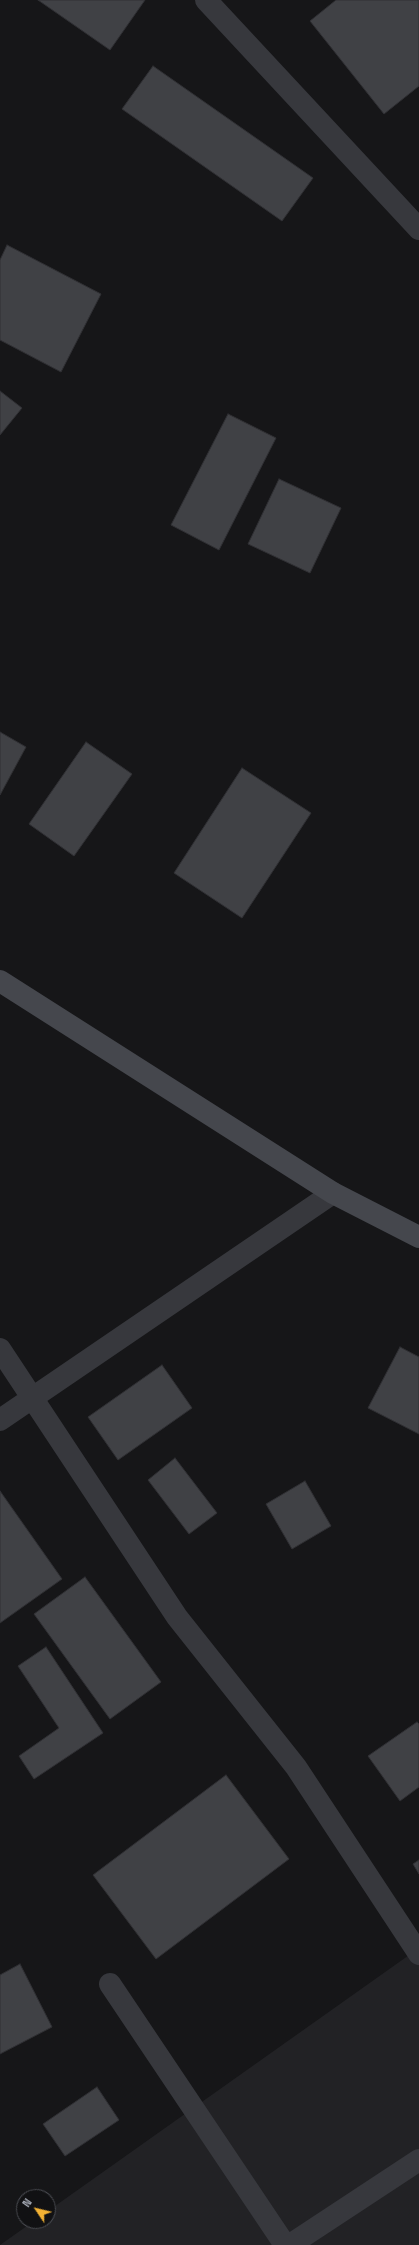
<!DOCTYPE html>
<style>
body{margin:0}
#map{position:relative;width:419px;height:2245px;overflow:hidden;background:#161618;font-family:"Space Grotesk",sans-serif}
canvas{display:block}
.north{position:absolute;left:16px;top:2189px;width:40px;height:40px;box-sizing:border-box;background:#111113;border:1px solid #4d4f55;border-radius:50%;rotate:305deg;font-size:11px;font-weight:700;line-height:16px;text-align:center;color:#a8adb8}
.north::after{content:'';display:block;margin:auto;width:14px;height:18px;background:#f2b134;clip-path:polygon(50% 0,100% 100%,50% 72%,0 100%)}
</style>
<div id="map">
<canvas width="419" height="2245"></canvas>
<div class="north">N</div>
</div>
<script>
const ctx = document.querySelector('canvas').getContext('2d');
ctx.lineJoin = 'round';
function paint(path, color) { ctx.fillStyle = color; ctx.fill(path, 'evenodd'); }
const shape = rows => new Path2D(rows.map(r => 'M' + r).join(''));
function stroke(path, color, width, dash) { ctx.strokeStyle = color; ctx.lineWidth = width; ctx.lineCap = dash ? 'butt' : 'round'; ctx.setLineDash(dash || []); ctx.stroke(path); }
const built = shape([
 [419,1948,419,2245,0,2245,34,2221,48,2221,48,2211]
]);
const building = shape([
 [38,0,145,0,110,50,38,0],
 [336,0,419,0,419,86,384,114,310,21,336,0],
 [153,66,313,178,282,221,122,109,153,66],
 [7,245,101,294,61,372,0,340,0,260,7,245],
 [0,391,22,408,0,435,0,391],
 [228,414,276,438,219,550,171,525,228,414],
 [279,479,341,508,310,573,248,544,279,479],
 [0,732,26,747,0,795,0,732],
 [86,742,132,774,74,856,29,824,86,742],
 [242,768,311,813,242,918,174,873,242,768],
 [400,1347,419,1357,419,1434,368,1408,400,1347],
 [162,1365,192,1408,118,1460,88,1417,162,1365],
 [175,1458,217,1513,189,1534,148,1480,175,1458],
 [305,1481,331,1526,292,1549,266,1504,305,1481],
 [0,1491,62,1579,0,1623,0,1491],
 [85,1577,161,1682,110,1719,34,1614,85,1577],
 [46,1647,103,1733,34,1779,19,1756,59,1728,18,1666,46,1647],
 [417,1722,419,1724,419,1787,400,1801,368,1756,417,1722],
 [226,1775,289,1859,156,1959,93,1875,226,1775],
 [419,1860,419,1874,413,1864,419,1860],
 [20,1964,52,2027,0,2054,0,1975,20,1964],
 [97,2087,119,2120,65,2156,43,2124,97,2087]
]);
const street = shape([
 [206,0,419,229],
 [0,1349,177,1617,296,1767,419,1954],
 [0,1420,333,1193],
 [110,1984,285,2245],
 [290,2245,419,2160]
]);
const secondary = shape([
 [0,981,333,1193,419,1237]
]);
paint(built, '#222225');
paint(building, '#404145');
stroke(building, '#303034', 1);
stroke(street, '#37383d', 22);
stroke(secondary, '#45474d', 22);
</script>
